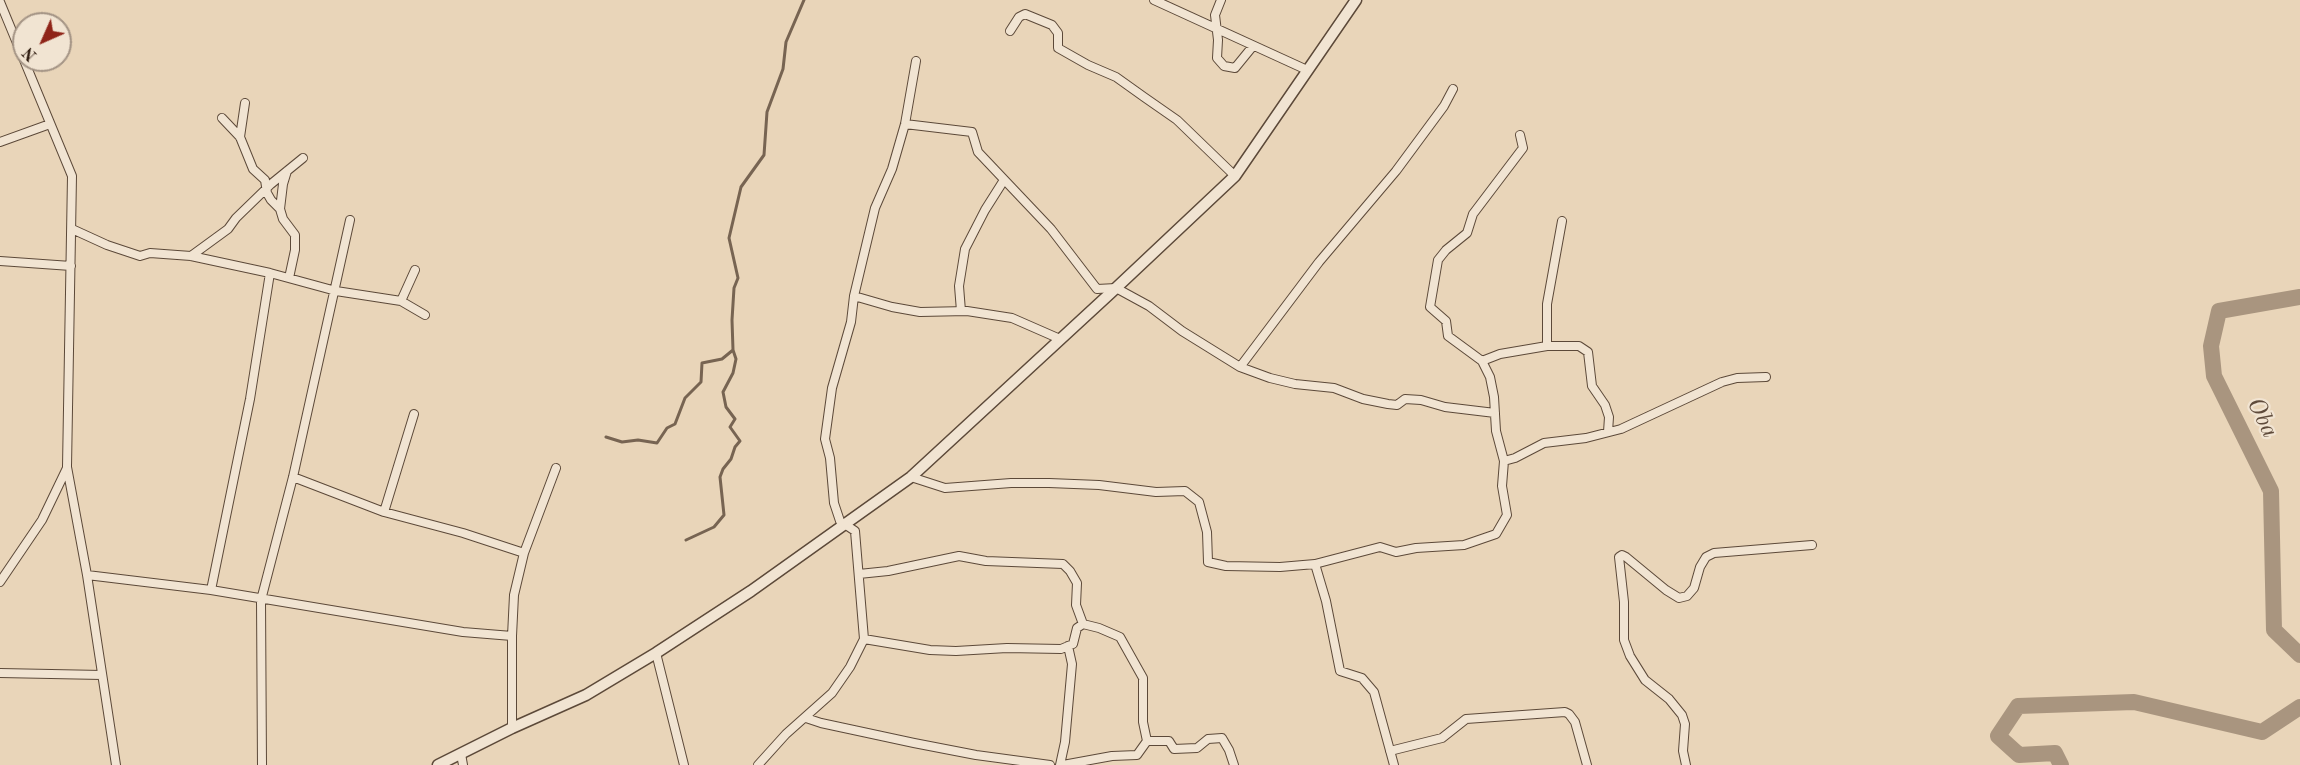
<!DOCTYPE html>
<style>
body{margin:0}
#map{position:relative;width:2300px;height:765px;overflow:hidden;background:#e9d5b9;font-family:"Old Standard TT",serif}
canvas{display:block}
.north{position:absolute;left:12px;top:12px;width:60px;height:60px;box-sizing:border-box;background:#f1e4d2;border:2px solid #a39384;border-radius:50%;rotate:225deg;font-size:16px;font-weight:700;line-height:24px;text-align:center;color:#2d1a0e}
.north::after{content:'';display:block;margin:auto;width:21px;height:27px;background:#8f2418;clip-path:polygon(50% 0,100% 100%,50% 72%,0 100%)}
</style>
<div id="map">
<canvas width="2300" height="765"></canvas>
<div class="north">N</div>
</div>
<script>
const ctx = document.querySelector('canvas').getContext('2d');
ctx.lineJoin = 'round';
const shape = rows => new Path2D(rows.map(r => 'M' + r).join(''));
function stroke(path, color, width, dash) { ctx.strokeStyle = color; ctx.lineWidth = width; ctx.lineCap = dash ? 'butt' : 'round'; ctx.setLineDash(dash || []); ctx.stroke(path); }
function label(font, color, halo, rows, align = 'center') {
  ctx.font = font + ' "Old Standard TT",serif'; ctx.lineWidth = 4.5; ctx.setLineDash([]); ctx.textBaseline = 'middle'; ctx.strokeStyle = halo; ctx.fillStyle = color; for (const [text, x, y, turn = 0] of rows) {
    ctx.save(); ctx.translate(x, y); ctx.rotate((+turn || 0) * Math.PI / 180); ctx.textAlign = isNaN(turn) ? turn : align; if (halo) ctx.strokeText(text, 0, 0); ctx.fillText(text, 0, 0); ctx.restore();
  }
}
const stream = shape([
 [606,437,622,442,638,440,657,443,667,428,675,424,685,398,701,382,702,363,722,359,733,350],
 [686,540,714,527,724,515,720,477,723,469,731,459,735,447,740,441,730,427,735,419,726,407,723,392,733,373,736,359,733,350,732,320,734,288,738,278,729,238,741,187,764,155,767,112,783,69,786,42,804,0]
]);
const river = shape([
 [2300,297,2219,311,2211,346,2214,376,2271,491,2274,630,2300,655],
 [2061,765,2055,753,2019,755,1998,736,2018,706,2134,702,2262,732,2300,707]
]);
const minor = shape([
 [1154,0,1307,70],
 [1221,0,1215,15,1218,40,1217,58,1224,66,1235,68,1253,46],
 [0,2,72,176,67,467,87,575,116,765],
 [1010,31,1019,17,1025,14,1052,25,1058,33,1058,48,1088,65,1116,77,1144,97,1177,120,1235,176],
 [916,61,905,124,892,169,875,208,854,296,851,322,832,388,825,439,830,458,834,503,840,521,855,531,864,639,930,650,956,651,1007,648,1061,649,1073,644,1077,628,1083,624,1099,628,1120,637,1143,678,1143,722,1147,741,1169,741,1174,749,1197,748,1208,739,1222,738,1229,750,1234,765],
 [222,118,240,137,253,169,265,180,267,193,271,200,280,209,283,219,295,235,295,250,289,278],
 [905,124,972,132,978,152,1051,229,1097,289,1116,288,1149,306,1182,331,1240,367,1319,262,1396,171,1444,106,1453,89],
 [1520,135,1523,148,1473,214,1467,233,1446,250,1438,260,1430,307,1446,321,1448,336,1482,361,1490,377,1494,397,1496,431,1504,461,1515,458,1544,443,1586,438,1621,429,1722,382,1737,378,1766,377],
 [240,137,245,103],
 [0,142,50,124],
 [280,209,283,184,287,171],
 [1562,221,1547,304,1547,346,1579,346,1588,352,1592,386,1605,405,1609,417,1608,432],
 [72,229,107,245,140,256,150,253,191,256,270,273,336,291,401,301,425,315],
 [191,256,228,229,236,218,271,184,303,158],
 [0,261,71,266],
 [854,296,892,307,920,312,967,311,1012,318,1060,339],
 [401,301,415,270],
 [961,311,959,286,965,249,985,210,1004,180],
 [1482,361,1500,354,1547,346],
 [1240,367,1270,378,1295,384,1334,388,1363,399,1388,404,1397,405,1405,399,1421,400,1445,407,1495,413],
 [293,477,384,512,463,533,524,553],
 [911,477,945,488,1011,483,1049,483,1099,485,1156,492,1185,491,1199,502,1207,532,1208,562,1226,566,1280,567,1315,564,1380,547,1396,552,1416,548,1464,545,1496,534,1507,515,1502,486,1504,461],
 [384,512,414,414],
 [1315,564,1326,601,1340,671,1362,678,1374,692,1394,765],
 [859,574,888,571,959,556,986,561,1063,564,1070,571,1077,583,1076,605,1083,624],
 [87,575,211,590,463,632,512,636],
 [0,582,42,520,67,468],
 [211,590,250,399,270,273],
 [656,653,684,765],
 [0,673,102,675],
 [806,718,821,723,914,743,976,755,1050,765],
 [512,728,512,636,514,595,524,553,556,468],
 [1390,751,1442,738,1466,719,1565,712,1569,714,1575,722,1587,765],
 [461,754,463,765],
 [262,765,261,600,293,477,350,220],
 [758,765,786,734,832,693,850,667,864,639],
 [1060,765,1065,742,1072,664,1068,646],
 [1063,765,1112,756,1137,755,1147,741],
 [1686,765,1683,751,1685,724,1682,715,1669,699,1645,680,1630,656,1624,640,1624,602,1619,557,1622,555,1626,557,1666,590,1679,598,1687,596,1694,588,1700,567,1706,557,1714,553,1812,545]
]);
const tertiary = shape([
 [438,765,512,728,586,695,656,653,751,591,911,477,1116,288,1235,176,1356,0]
]);
const waterNames = [
 ["Oba",2262,418,64]
];
stroke(stream, '#776452', 3);
stroke(river, '#a9957f', 16);
stroke(minor, '#5c4939', 10);
stroke(tertiary, '#5c4939', 13);
stroke(minor, '#f1e4d2', 8);
stroke(tertiary, '#f1e4d2', 10);
label('italic 24px', '#5f4b3b', '#f1e4d2', waterNames);
</script>
